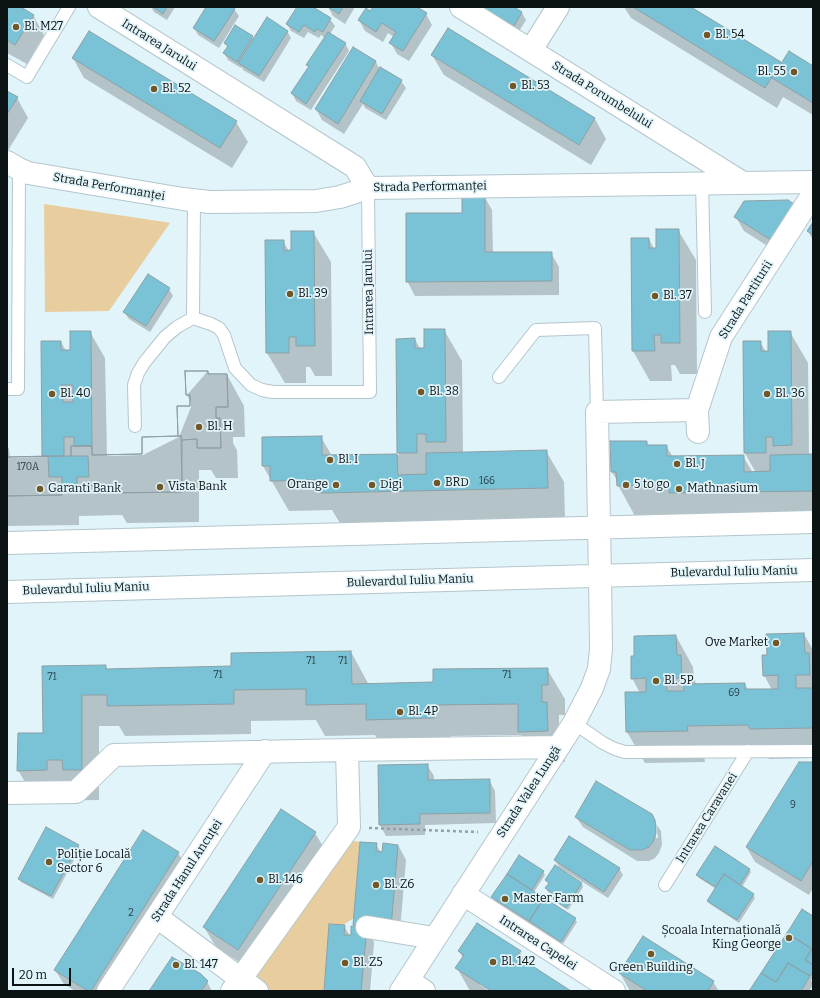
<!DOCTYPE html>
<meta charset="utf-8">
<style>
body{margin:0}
#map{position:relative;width:820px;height:998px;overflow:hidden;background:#e1f4f9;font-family:Bitter,serif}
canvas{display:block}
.frame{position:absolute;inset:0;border:8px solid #0c1314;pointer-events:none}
.scale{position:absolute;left:12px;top:968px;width:59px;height:18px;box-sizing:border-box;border:2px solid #0c1314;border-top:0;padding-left:5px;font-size:12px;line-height:14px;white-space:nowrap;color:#0c1314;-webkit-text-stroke:3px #e1f4f9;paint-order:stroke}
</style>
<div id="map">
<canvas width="820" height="998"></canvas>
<div class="frame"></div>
<div class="scale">20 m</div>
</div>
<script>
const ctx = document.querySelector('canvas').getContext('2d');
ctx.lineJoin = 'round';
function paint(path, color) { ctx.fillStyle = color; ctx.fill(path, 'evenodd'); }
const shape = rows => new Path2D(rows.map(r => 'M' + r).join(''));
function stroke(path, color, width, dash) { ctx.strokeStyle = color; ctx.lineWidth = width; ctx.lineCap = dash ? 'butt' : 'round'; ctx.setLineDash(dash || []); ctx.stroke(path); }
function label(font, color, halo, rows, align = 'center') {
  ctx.font = font + ' Bitter,serif'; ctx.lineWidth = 3.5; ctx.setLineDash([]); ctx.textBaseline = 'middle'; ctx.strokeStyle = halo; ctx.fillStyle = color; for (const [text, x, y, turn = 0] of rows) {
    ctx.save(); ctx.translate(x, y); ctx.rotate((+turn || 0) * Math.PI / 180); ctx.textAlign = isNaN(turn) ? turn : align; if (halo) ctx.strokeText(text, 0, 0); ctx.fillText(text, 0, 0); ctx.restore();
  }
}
const green = shape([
 [44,204,165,222,170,223,109,311,45,312],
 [340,839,360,842,354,918,343,925,329,924,324,991,257,991,240,979]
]);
const shadow = shape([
 [7,7,19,7,33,15,44,35,27,64,7,53],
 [151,7,175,7,167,20,154,12],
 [208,7,231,7,234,9,239,16,219,48,198,35,194,28],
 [298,7,311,7,330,19,335,26,330,34,345,43,349,51,311,110,296,101,292,93,309,68,308,65,325,38,321,35,319,38,308,32,304,38,291,31,287,24],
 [328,7,355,7,345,24,333,16],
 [374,7,415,7,426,14,432,25,409,61,397,54,391,43,394,37,388,33,383,42,365,31,359,20,371,12],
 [481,7,515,7,514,9,522,13,526,20,518,33],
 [624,7,689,7,782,64,813,67,813,115,783,97,777,108,631,18],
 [448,29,595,119,606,139,591,165,444,75,432,55],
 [287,31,291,38,264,82,243,70,242,67,241,68,228,60,224,53,228,48,225,43,252,37,254,40],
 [353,48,376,62,380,70,401,81,406,88,386,120,365,108,363,104,344,134,322,120,316,109],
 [73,58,236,122,248,142,232,168,84,78],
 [7,92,17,98,28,118,7,152],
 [484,196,492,210,493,253,551,253,559,267,559,295,415,296,407,281,463,214],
 [788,201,780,254,744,231,736,217],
 [813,224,813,240,808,231],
 [678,230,696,260,697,374,680,374,675,365,671,365,672,381,650,381,633,351,649,239,654,249,657,249],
 [313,232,331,262,332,376,315,376,310,367,306,367,306,383,285,383,267,353,283,241,289,251,292,251],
 [169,289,173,296,150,332,129,319,124,312],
 [444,330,462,361,463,453,546,451,564,482,565,519,340,523,332,510,289,511,263,466,321,437,332,456,399,455,397,340,415,339,420,349,425,349],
 [90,332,105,358,107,456,143,455,179,437,191,407,191,403,187,395,207,372,210,375,227,375,244,406,245,437,233,437,233,443,237,450,238,478,216,478,211,470,199,470,199,522,127,523,122,515,79,516,79,525,7,526,7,445,9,449,10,458,44,457,42,342,61,342,66,351,72,351],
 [790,332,808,363,809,455,813,455,813,521,635,516,618,485,618,482,612,472,611,442,646,442,649,446,666,446,673,457,743,456,753,473,756,473,745,453,744,342,760,342,766,352,769,352],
 [804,634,813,650,813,758,769,759,766,755,704,756,705,762,645,763,627,732,626,693,640,693,632,678,676,636,693,667,694,679,697,685,745,684,748,690,772,690,764,675,768,656],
 [351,652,369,685,434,683,547,669,565,699,565,715,559,715,559,724,564,734,565,762,537,762,521,735,451,736,451,748,384,750,375,735,325,736,316,720,251,721,251,734,125,736,119,726,99,726,99,800,36,801,18,770,44,734,105,666,108,670,232,667],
 [813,763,813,888,809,895,755,862,747,848],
 [427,765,434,776,434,781,489,780,495,791,496,823,425,825,425,835,386,836,380,825],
 [651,815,656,823,654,823,656,838,658,838,656,824,661,831,662,845,659,853,655,858,649,861,637,861,583,827,576,817],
 [144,831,178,853,187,867,108,991,75,991,64,984,55,970],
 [315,833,327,853,250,969,216,947,204,927],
 [376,844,381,853,398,845,406,860,399,942,378,932,377,940,373,940,374,943,370,991,325,991,344,926,350,936,352,936,356,928,354,925],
 [78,845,80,849,53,899,21,882,20,879],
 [519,856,543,872,545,875,534,892,575,919,577,922,563,944,537,928,535,931,499,908,493,897],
 [555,860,619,868,623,875,608,898,559,867],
 [555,867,582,884,583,887,568,910,556,902,554,899,556,896,548,892,546,888,549,884,546,880],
 [749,869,751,872,742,887,753,895,755,898,739,923,710,904,708,901,716,889,699,878,697,875],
 [813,917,813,978,811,980,813,985,809,991,751,991],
 [643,937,713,982,719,991,630,991,620,973],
 [459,951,520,952,526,963,570,991,493,991,480,983,480,985,489,991,470,991,457,968,463,958],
 [207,982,212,991,150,991]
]);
const building = shape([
 [7,7,21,7,34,15,15,45,7,40,7,7],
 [153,7,167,7,163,14,153,7],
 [206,7,233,7,235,9,214,41,193,28,206,7],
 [297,7,313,7,331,18,323,32,317,29,315,32,304,25,299,32,286,24,297,7],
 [328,7,343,7,339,14,328,7],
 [373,7,417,7,427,13,403,51,389,43,396,32,382,23,376,32,358,20,366,8,370,11,373,7],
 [482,7,514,7,522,12,514,26,482,7],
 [633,7,691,7,781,62,765,88,633,7],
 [267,17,288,31,259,76,238,63,267,17],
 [235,25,253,36,237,62,223,53,228,46,224,43,235,25],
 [448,28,595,118,579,145,431,55,448,28],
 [89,31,237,121,220,148,72,58,89,31],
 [328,32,346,43,306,104,291,93,309,66,306,65,328,32],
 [353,47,376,61,338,124,315,109,353,47],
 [789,51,813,66,813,103,772,78,789,51],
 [380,67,402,80,382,114,360,101,380,67],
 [7,91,18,97,7,114,7,91],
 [462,195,485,195,485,252,552,252,552,281,406,282,406,213,462,213,462,195],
 [788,200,794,204,771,240,734,217,744,201,788,200],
 [813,222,813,235,807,231,813,222],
 [656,229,679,229,680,343,661,343,661,335,654,335,655,351,632,351,631,238,649,238,649,248,656,248,656,229],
 [291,231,314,231,315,346,296,346,296,337,289,337,289,353,266,353,265,240,284,240,284,251,291,250,291,231],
 [148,274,170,288,146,326,123,312,148,274],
 [424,329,445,329,446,442,426,442,426,434,417,434,417,453,397,453,396,339,415,338,415,348,424,348,424,329],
 [70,331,91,331,92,446,74,446,74,437,64,437,64,456,42,456,41,341,61,341,61,350,70,350,70,331],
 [62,385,73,385,73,402,63,402,62,385],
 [768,331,791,331,792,445,773,446,773,437,766,437,766,453,744,453,743,341,761,341,761,351,768,351,768,331],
 [185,371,208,371,208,374,227,374,228,407,216,407,216,418,220,418,221,448,197,448,197,439,182,440,182,492,108,493,108,485,77,486,77,477,89,477,88,456,71,456,71,446,92,446,92,455,142,454,142,437,178,436,177,406,190,406,190,395,186,395,185,371],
 [185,371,208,371,208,374,227,374,228,407,216,407,216,418,220,418,221,448,197,448,197,439,182,440,181,436,178,436,177,406,190,406,190,395,186,395,185,371],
 [181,436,182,492,108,493,108,485,62,486,62,495,7,496,7,457,71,456,71,446,92,446,92,455,142,454,142,437,181,436],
 [322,436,322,455,397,454,398,475,426,474,426,453,547,450,548,488,321,493,321,480,270,481,270,466,262,466,262,437,322,436],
 [610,441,647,441,647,445,667,445,667,456,744,455,744,472,770,471,770,455,813,454,813,491,669,493,669,485,617,486,616,472,611,472,610,441],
 [48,456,49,477,62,477,62,495,7,496,7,457,48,456],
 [804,633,805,653,809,653,810,675,796,675,796,688,813,688,813,728,750,729,748,725,687,726,688,731,626,732,625,692,646,692,646,678,631,679,631,656,634,656,634,636,676,635,677,655,681,655,682,678,666,678,667,691,684,691,684,684,745,683,745,689,778,689,778,675,763,676,762,655,767,655,766,634,804,633],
 [351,651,352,684,433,682,433,669,548,668,548,685,542,685,542,702,547,702,548,731,518,732,518,704,434,705,434,718,366,720,366,704,306,705,306,689,234,690,234,704,107,706,107,695,82,695,82,770,63,770,62,760,47,760,47,770,17,771,18,733,43,733,42,666,106,665,106,669,231,666,231,653,351,651],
 [799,762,813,762,813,861,801,881,746,847,799,762],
 [428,764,428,780,490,779,490,813,420,814,420,824,379,825,378,765,428,764],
 [596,781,652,814,655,820,656,833,653,842,649,847,642,850,630,850,575,817,596,781],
 [281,809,316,832,238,950,203,927,281,809],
 [46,827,79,845,51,896,18,879,46,827],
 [143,830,179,852,91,991,88,991,54,970,143,830],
 [569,836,620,868,604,892,554,860,569,836],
 [360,842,377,843,376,851,382,852,383,843,398,845,391,928,353,925,360,842],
 [715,846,750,869,740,885,724,874,716,887,696,875,715,846],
 [519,855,544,871,532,890,507,874,519,855],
 [555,865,582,883,566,908,553,899,555,895,545,888,549,883,545,880,555,865],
 [507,874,544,898,529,921,491,897,507,874],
 [724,874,754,894,737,920,707,901,724,874],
 [544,898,576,918,561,942,529,921,544,898],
 [802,909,813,916,813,965,805,960,812,949,787,933,802,909],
 [477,923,521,951,517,956,571,991,491,991,455,968,464,955,458,951,477,923],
 [329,924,345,925,344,935,351,935,351,926,367,927,361,991,324,991,329,924],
 [787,933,812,949,805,960,813,965,813,972,810,976,788,963,776,982,761,973,787,933],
 [643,936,714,981,708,991,647,991,619,973,643,936],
 [172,957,201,974,208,981,201,991,149,991,172,957],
 [788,963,810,976,801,991,749,991,761,973,776,982,788,963]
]);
const path = shape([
 [369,828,478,832]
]);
const lane = shape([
 [7,65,27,77,69,7],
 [702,183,705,312],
 [193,318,211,324,219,328,224,335,235,368,251,385,262,390,273,392,370,392,368,188],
 [193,318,194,201],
 [499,377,536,330,595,328,597,412],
 [7,389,18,389,19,169],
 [135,426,134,385,138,373,144,363,165,337,177,327,193,318],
 [574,723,603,743,615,749,625,752,813,751],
 [665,885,748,751]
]);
const street = shape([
 [99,7,355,167,368,188],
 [461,7,743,183],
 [531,50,558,7],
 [7,162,19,169,28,173,183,199,210,202,316,201,340,197,368,188,813,182],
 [698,432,697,410,721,337,813,194],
 [599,527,597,412,697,410],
 [7,793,76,792,114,755,347,750,558,747],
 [463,894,614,991],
 [157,917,257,991],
 [367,927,434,938],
 [408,980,424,991],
 [108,991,265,751],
 [232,991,349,827,347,750],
 [401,991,574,723,592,688,599,669,601,649,600,575]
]);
const primary = shape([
 [599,527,600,575],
 [7,543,813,522],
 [7,592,813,570]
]);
const markers = [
 [16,27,4,"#6f5727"],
 [707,35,4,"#6f5727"],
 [794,72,4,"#6f5727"],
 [513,86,4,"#6f5727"],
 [154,89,4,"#6f5727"],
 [290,294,4,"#6f5727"],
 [655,296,4,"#6f5727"],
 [421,392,4,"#6f5727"],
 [52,394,4,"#6f5727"],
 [767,394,4,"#6f5727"],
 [199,427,4,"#6f5727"],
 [330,460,4,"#6f5727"],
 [677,464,4,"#6f5727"],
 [437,483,4,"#6f5727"],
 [336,485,4,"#6f5727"],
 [372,485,4,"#6f5727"],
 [626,485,4,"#6f5727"],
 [160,487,4,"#6f5727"],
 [40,489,4,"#6f5727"],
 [679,489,4,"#6f5727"],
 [776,643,4,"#6f5727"],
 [656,681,4,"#6f5727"],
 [400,712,4,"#6f5727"],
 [49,862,4,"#6f5727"],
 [260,880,4,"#6f5727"],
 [376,885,4,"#6f5727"],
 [505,899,4,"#6f5727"],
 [789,938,4,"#6f5727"],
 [651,954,4,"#6f5727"],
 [493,962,4,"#6f5727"],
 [345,963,4,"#6f5727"],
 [176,965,4,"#6f5727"]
];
const numberNames = [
 ["170A",28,467],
 ["166",487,481],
 ["71",311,661],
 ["71",343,661],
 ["71",218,675],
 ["71",507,675],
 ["71",52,677],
 ["69",734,693],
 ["9",793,805],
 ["2",131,913]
];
const poiNames = [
 ["Bl. M27",24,27],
 ["Bl. 54",715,35],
 ["Bl. 55",786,72,"right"],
 ["Bl. 53",521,86],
 ["Bl. 52",162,89],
 ["Bl. 39",298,294],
 ["Bl. 37",663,296],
 ["Bl. 38",429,392],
 ["Bl. 40",60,394],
 ["Bl. 36",775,394],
 ["Bl. H",207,427],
 ["Bl. I",338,460],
 ["Bl. J",685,464],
 ["BRD",445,483],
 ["Orange",328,485,"right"],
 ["Digi",380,485],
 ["5 to go",634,485],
 ["Vista Bank",168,487],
 ["Garanti Bank",48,489],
 ["Mathnasium",687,489],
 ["Ove Market",768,643,"right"],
 ["Bl. 5P",664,681],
 ["Bl. 4P",408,712],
 ["Poliție Locală",57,855],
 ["Sector 6",57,869],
 ["Bl. 146",268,880],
 ["Bl. Z6",384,885],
 ["Master Farm",513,899],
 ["Școala Internațională",781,931,"right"],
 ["King George",781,945,"right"],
 ["Bl. 142",501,962],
 ["Bl. Z5",353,963],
 ["Bl. 147",184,965],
 ["Green Building",651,968,"center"]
];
const streetNames = [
 ["Intrarea Jarului",159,45,32],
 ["Strada Porumbelului",602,95,32],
 ["Strada Performanței",109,187,10],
 ["Strada Performanței",430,187,-1],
 ["Intrarea Jarului",369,292,-91],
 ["Strada Partiturii",746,300,-58],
 ["Bulevardul Iuliu Maniu",734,572,-1],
 ["Bulevardul Iuliu Maniu",410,581,-2],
 ["Bulevardul Iuliu Maniu",86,589,-2],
 ["Strada Valea Lungă",529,792,-57],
 ["Intrarea Caravanei",707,818,-58],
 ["Strada Hanul Ancuței",187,871,-57],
 ["Intrarea Capelei",538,943,33]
];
paint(green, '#e8ce9f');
paint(shadow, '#0003');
paint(building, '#7ac3d7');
stroke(building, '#8d9fa4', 1);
stroke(lane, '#b4c6cc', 14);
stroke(street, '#b4c6cc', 24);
stroke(primary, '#b4c6cc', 24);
stroke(path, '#93a1a5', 2.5, [3, 3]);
stroke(lane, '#fff', 12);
stroke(street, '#fff', 22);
stroke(primary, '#fff', 22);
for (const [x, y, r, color] of markers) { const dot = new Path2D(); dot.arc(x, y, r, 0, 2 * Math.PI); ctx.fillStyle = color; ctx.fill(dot); stroke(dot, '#e1f4f9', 1.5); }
label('10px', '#283f45', null, numberNames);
label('12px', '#0c1314', '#e1f4f9', poiNames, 'left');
label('12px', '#0c1314', '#e1f4f9', streetNames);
</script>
